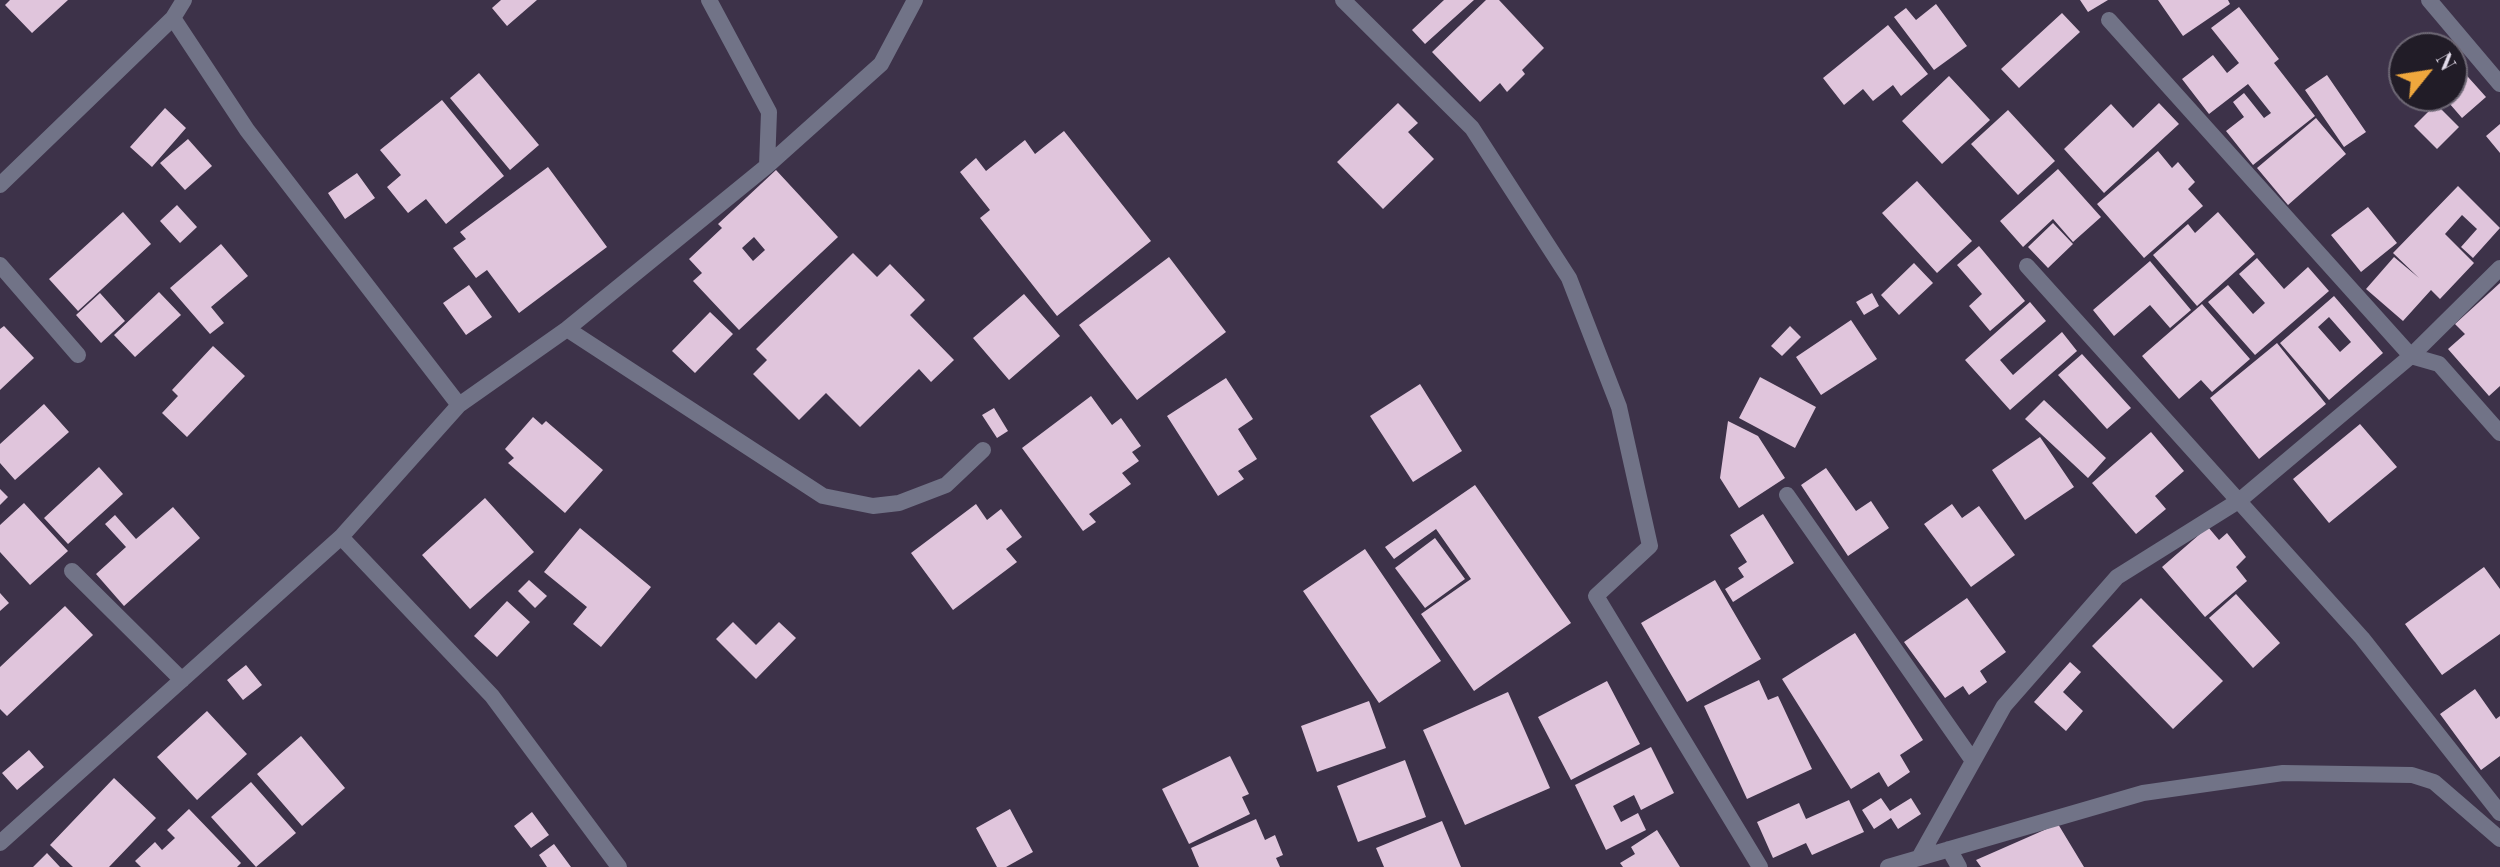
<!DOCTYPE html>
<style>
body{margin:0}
#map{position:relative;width:2500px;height:867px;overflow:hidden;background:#3d3249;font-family:"Playfair Display",serif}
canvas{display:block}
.north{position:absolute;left:2388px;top:32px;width:80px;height:80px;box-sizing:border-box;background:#211c27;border:2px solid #6e6875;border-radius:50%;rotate:60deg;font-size:22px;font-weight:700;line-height:32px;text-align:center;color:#e2dbea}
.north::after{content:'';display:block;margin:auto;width:28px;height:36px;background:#efa73d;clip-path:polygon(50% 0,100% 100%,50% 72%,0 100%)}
</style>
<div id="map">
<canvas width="2500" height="867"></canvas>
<div class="north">N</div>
</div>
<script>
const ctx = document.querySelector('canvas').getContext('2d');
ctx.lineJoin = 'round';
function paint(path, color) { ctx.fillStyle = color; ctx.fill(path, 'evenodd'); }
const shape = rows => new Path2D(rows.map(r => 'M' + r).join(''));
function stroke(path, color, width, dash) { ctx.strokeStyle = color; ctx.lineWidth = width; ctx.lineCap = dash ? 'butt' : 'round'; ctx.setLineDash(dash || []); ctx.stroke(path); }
const building = shape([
 [10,0,68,0,32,33,5,5],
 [501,0,537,0,507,26,492,8],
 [1444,0,1474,0,1425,44,1412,30],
 [1486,0,1499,0,1544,48,1522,70,1525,74,1507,92,1500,83,1480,102,1432,52],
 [2080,0,2108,0,2088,12],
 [2158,0,2228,0,2230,4,2183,36],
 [1936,4,1967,46,1934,70,1894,17,1906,8,1916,20],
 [2239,7,2279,59,2274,63,2315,116,2253,165,2226,131,2244,117,2233,102,2244,93,2264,118,2271,113,2248,84,2209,114,2182,79,2213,55,2227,73,2239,63,2211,28],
 [2062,13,2080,32,2019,88,2001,69],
 [1888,25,1928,74,1901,96,1893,85,1873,101,1863,89,1844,105,1823,78],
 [2460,68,2486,97,2462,118,2443,96,2452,96,2452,76],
 [479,73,539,145,510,170,450,98],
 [2327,75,2366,132,2344,147,2305,90],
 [1949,76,1990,120,1942,164,1902,121],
 [442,100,504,176,446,224,426,199,408,213,387,187,401,175,380,150],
 [1398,103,1418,123,1408,132,1434,159,1383,209,1337,162],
 [2159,103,2179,124,2104,193,2064,149,2111,104,2133,128],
 [2436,104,2459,127,2437,149,2414,126],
 [165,108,186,128,152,167,130,147],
 [2008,110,2055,161,2018,195,1971,144],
 [2316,118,2346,154,2288,205,2257,168],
 [2500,124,2500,153,2486,136],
 [1064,131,1151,241,1057,316,980,218,990,210,960,172,976,158,986,171,1025,140,1035,154],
 [188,139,212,166,185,190,160,163],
 [2158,151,2172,168,2178,162,2195,182,2188,189,2203,206,2144,258,2097,204],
 [548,167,607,247,519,313,487,270,476,278,453,248,466,239,460,232],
 [2058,169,2101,217,2073,242,2053,219,2023,247,2000,221],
 [776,170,838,237,739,330,693,281,702,273,689,259,722,228,718,224],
 [754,237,765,250,753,261,742,248],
 [357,173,375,198,345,219,328,193],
 [1917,181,1972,241,1937,273,1882,213],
 [2458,186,2500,228,2473,258,2461,247,2477,229,2462,215,2445,234,2474,263,2440,299,2431,290,2403,321,2366,289,2394,257,2419,278,2393,253],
 [177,205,197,227,180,243,160,221],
 [2368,207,2397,243,2361,272,2331,235],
 [123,212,151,244,78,311,49,279],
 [2218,212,2255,254,2197,306,2153,255,2188,224,2195,233],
 [2053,223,2073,244,2048,268,2028,247],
 [221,244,248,276,211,307,224,323,210,334,170,288],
 [1979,246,2025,301,1990,331,1969,306,1982,294,1957,265],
 [853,253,877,277,890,264,925,300,910,315,954,360,931,382,919,369,860,427,826,393,799,420,753,374,767,360,756,349],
 [1169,257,1226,332,1137,400,1079,325],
 [2257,258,2284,289,2308,267,2329,291,2255,355,2208,302,2228,285,2253,314,2265,303,2239,274],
 [2150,261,2191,310,2170,328,2150,305,2114,336,2093,310],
 [1914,263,1933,283,1899,315,1881,295],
 [2500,283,2500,386,2489,396,2448,349,2465,334,2455,324],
 [469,285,492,317,466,335,443,303],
 [159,292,181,315,135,357,114,335],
 [100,293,125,321,101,343,76,315],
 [1872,293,1879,306,1864,315,1856,302],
 [1024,294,1060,336,1009,380,973,338],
 [2334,296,2383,353,2329,400,2280,343],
 [2329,317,2351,342,2340,352,2318,327],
 [2030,302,2046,321,2000,360,2013,375,2062,332,2077,351,2010,410,1965,360],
 [2202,304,2250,359,2212,392,2201,380,2179,399,2142,356],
 [710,312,733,334,695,373,672,351],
 [1851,320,1877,359,1821,395,1796,357],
 [4,326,34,358,0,390,0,329],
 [1790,326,1801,337,1782,356,1771,346],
 [2277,343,2326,404,2259,459,2210,398],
 [213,346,245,376,187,437,162,413,178,396,172,390],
 [2082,354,2131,408,2107,429,2058,375],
 [1760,377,1816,407,1795,448,1739,418],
 [1226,378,1253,419,1238,429,1257,459,1238,471,1244,479,1218,496,1167,416],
 [1420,384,1462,451,1413,482,1370,416],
 [1091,396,1112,425,1121,418,1141,446,1132,452,1139,461,1122,473,1131,484,1089,514,1096,522,1083,531,1022,448],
 [2044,400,2106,458,2088,478,2025,419],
 [44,404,69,432,15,480,0,463,0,444],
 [994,408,1008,431,997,438,982,415],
 [533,417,542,425,546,421,603,470,565,513,508,463,514,458,505,449],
 [1728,421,1758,436,1785,478,1739,508,1720,478],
 [2360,424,2397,467,2329,523,2293,479],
 [2151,432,2184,471,2155,496,2166,509,2136,534,2092,483],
 [2040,437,2074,487,2025,520,1992,470],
 [99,467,123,494,68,544,44,518],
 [1826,468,1856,511,1871,501,1889,528,1848,556,1801,485],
 [1475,485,1571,623,1474,691,1421,614,1471,579,1436,529,1394,559,1385,547],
 [0,489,8,497,0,505],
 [485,498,534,552,470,609,422,555],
 [24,503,68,551,30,585,0,552,0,525],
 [976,504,987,520,1001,509,1022,537,1006,549,1017,562,953,610,911,553],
 [1952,504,1962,518,1979,506,2015,555,1971,587,1924,524],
 [173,507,200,538,124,606,96,574,126,547,105,524,115,515,136,539],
 [1763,514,1794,563,1733,602,1725,589,1744,577,1738,568,1747,562,1730,535],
 [2208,527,2219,540,2227,533,2246,557,2236,567,2247,581,2205,617,2162,567],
 [580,528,651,587,601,647,573,624,587,607,544,572],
 [1435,538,1465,579,1425,608,1395,568],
 [1365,549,1441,661,1379,703,1303,591],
 [2484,567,2500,589,2500,634,2442,675,2405,624],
 [529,580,547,596,535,608,518,591],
 [1715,580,1761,659,1687,702,1641,623],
 [0,593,9,603,0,611],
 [2236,594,2280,643,2253,668,2209,618],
 [1967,598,2006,652,1980,671,1987,682,1969,695,1963,686,1945,698,1904,642],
 [2141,598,2223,681,2173,729,2092,646],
 [507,601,530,622,497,657,474,636],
 [65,606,93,635,7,716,0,709,0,667],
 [733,622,756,645,779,622,796,638,756,679,716,639],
 [1855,633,1923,740,1900,755,1910,772,1888,787,1879,772,1851,789,1782,679],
 [2070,662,2081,672,2063,692,2083,711,2066,731,2034,702],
 [246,665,262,685,243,700,227,680],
 [1759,680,1768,700,1778,696,1812,769,1747,799,1704,706],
 [1607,681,1640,744,1571,780,1538,717],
 [2475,689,2496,719,2500,716,2500,756,2481,770,2440,714],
 [1508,692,1550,788,1465,825,1423,730],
 [1369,701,1386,748,1317,772,1301,726],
 [207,711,247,754,197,800,157,757],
 [301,736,345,788,302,826,257,774],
 [1651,747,1674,793,1641,810,1634,795,1613,806,1621,822,1638,813,1646,830,1606,850,1575,785],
 [29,750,44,767,17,790,2,773],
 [1230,756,1249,794,1242,797,1250,814,1189,844,1162,789],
 [1405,760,1426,817,1358,842,1337,786],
 [114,778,156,818,109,867,73,867,50,845],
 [251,782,296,833,256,867,211,817],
 [1881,798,1890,811,1911,798,1921,814,1898,829,1891,818,1874,829,1862,810],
 [1849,800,1864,832,1812,855,1806,843,1773,858,1757,822,1799,803,1806,819],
 [189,809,241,863,237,867,141,867,135,861,155,842,162,850,175,838,167,830],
 [1010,809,1033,852,1006,867,997,867,976,828],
 [532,812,549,835,531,848,514,826],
 [1256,819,1265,840,1275,835,1283,855,1276,858,1280,867,1199,867,1191,848],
 [1442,821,1461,867,1384,867,1376,848],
 [2058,824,2084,867,1981,867,1976,860],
 [1657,830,1680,867,1623,867,1620,863,1635,854,1631,847],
 [554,844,571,867,547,867,539,855],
 [47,853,60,867,33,867]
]);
const minor = shape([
 [709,0,769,112,767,166],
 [1343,0,1472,128,1569,278,1619,407,1650,546,1596,596,1760,867],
 [2429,0,2500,84],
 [173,18,247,130,459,405],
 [2109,20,2411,356,2439,364,2500,433],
 [0,185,173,18,184,0],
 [0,265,78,355],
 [2027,266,2362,638,2500,813],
 [567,329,823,496,873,506,899,503,946,485,983,450],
 [1787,495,1973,761],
 [341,537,492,696,619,867],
 [72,571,182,680],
 [0,843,341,537,459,405,567,329,767,166,881,64,915,0],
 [1949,849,1959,867],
 [1919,858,2004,706,2117,577,2240,500,2411,356,2500,268],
 [1888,867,2143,793,2283,773,2412,775,2434,782,2500,839]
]);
paint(building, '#e0c5dc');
stroke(minor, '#717387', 16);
</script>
